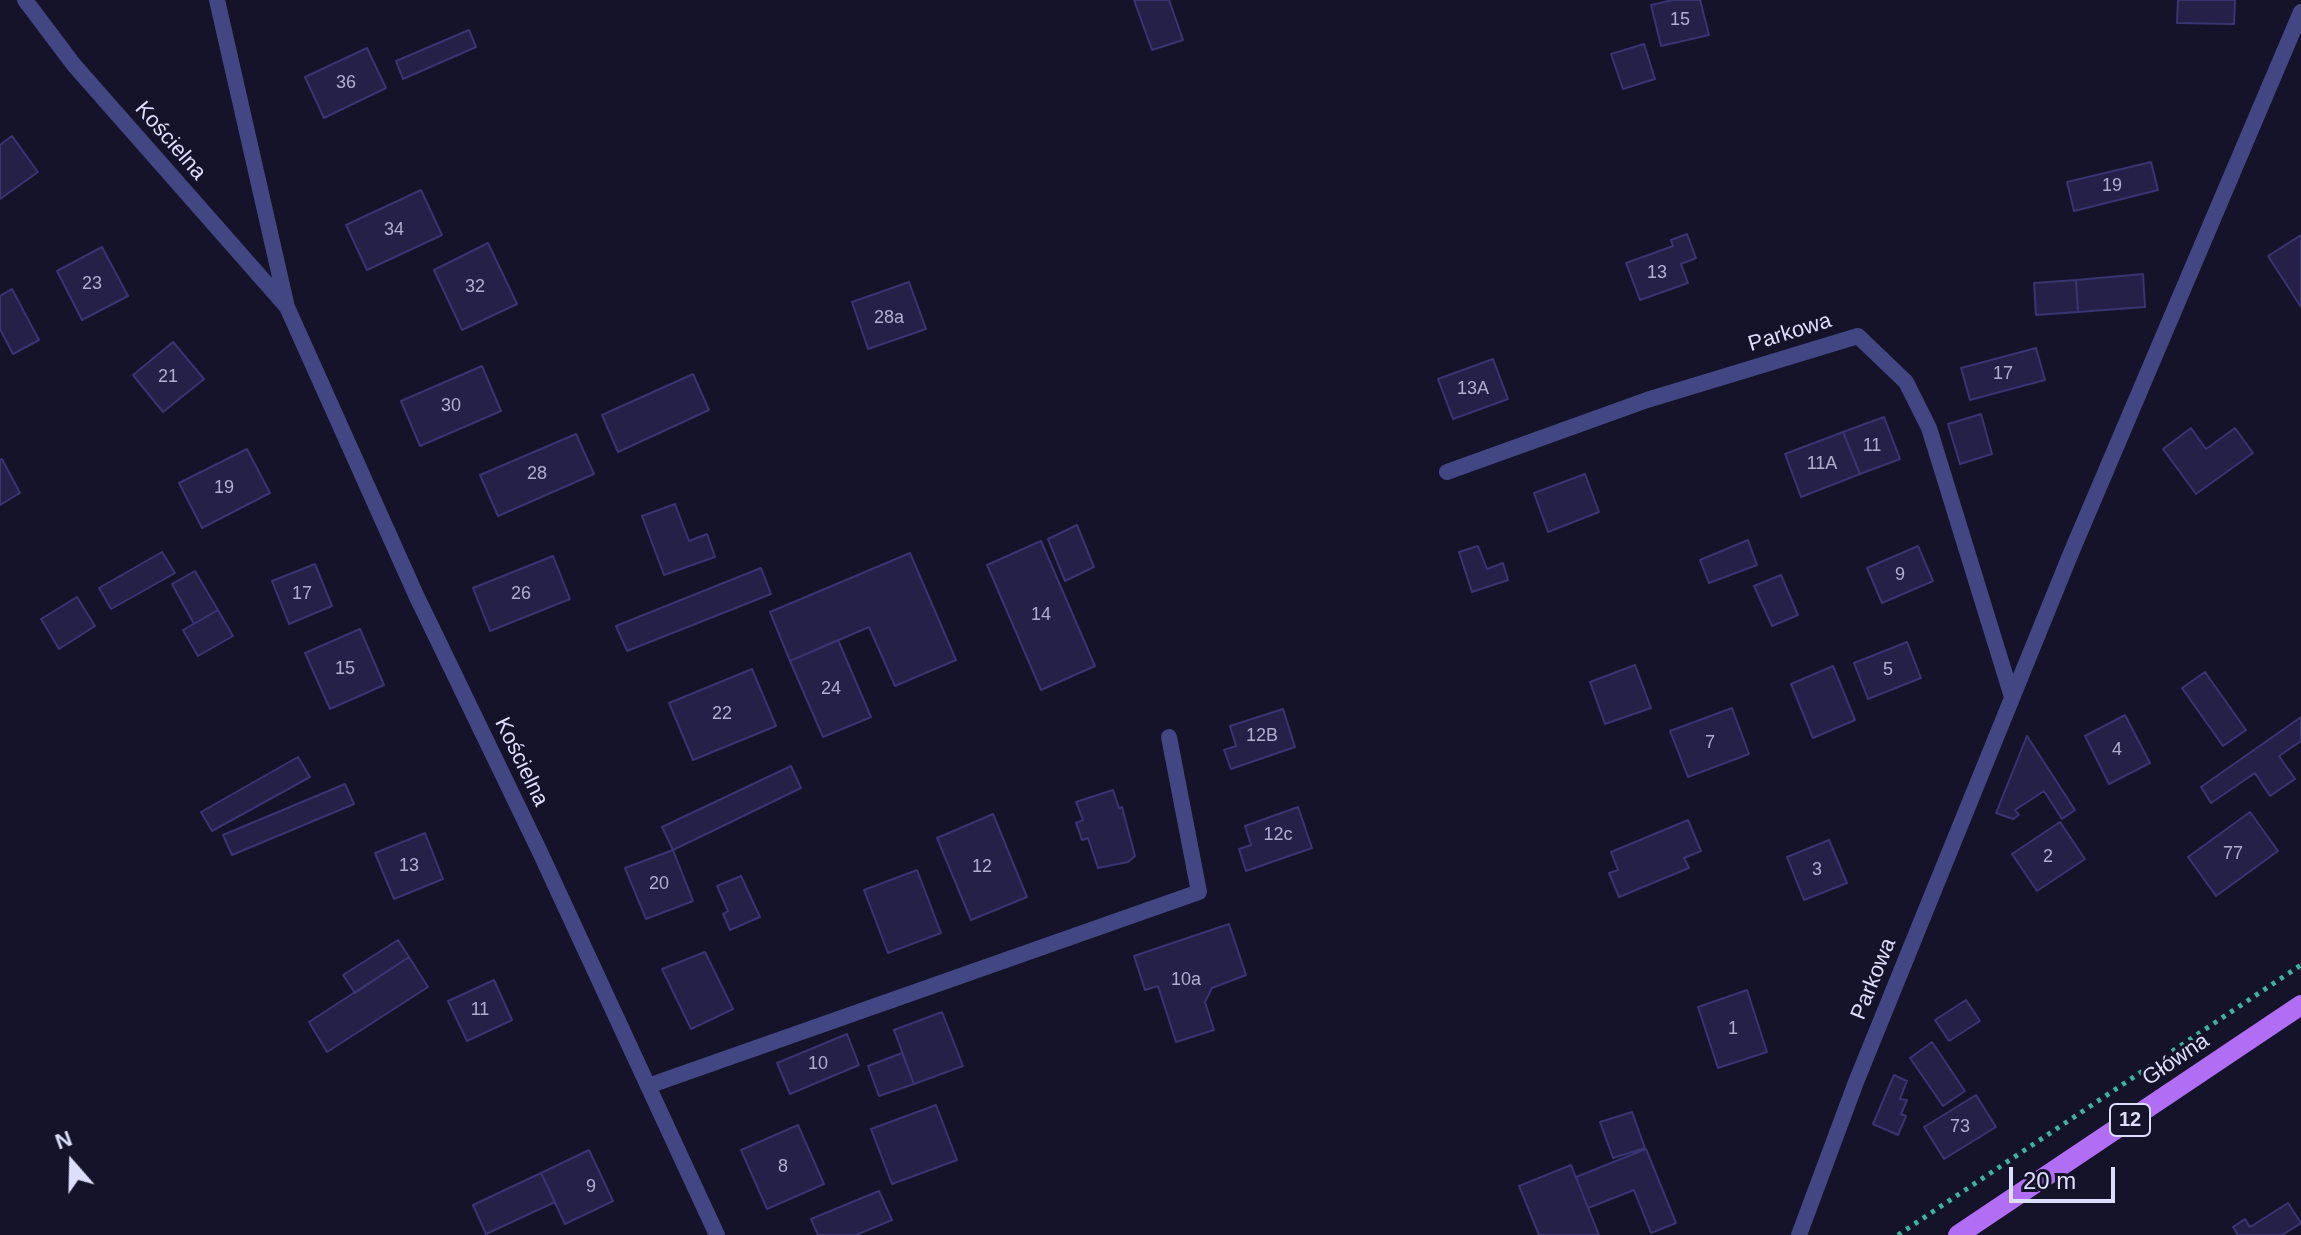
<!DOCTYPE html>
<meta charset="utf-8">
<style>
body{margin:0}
#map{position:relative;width:2301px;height:1235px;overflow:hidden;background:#141329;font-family:Helvetica,sans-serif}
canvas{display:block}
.north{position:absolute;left:32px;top:1123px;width:80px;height:80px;-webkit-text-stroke:6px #141329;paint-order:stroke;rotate:340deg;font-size:22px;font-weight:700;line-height:32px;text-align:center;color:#ddddfc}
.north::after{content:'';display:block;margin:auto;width:28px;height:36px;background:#ddddfc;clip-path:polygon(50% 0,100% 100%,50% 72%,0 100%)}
.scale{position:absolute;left:2009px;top:1167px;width:106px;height:36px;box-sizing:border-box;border:4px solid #ddddfc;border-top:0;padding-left:10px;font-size:24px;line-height:28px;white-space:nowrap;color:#ddddfc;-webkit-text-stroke:6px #141329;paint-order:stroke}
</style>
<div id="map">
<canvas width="2301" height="1235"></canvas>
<div class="north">N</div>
<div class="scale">20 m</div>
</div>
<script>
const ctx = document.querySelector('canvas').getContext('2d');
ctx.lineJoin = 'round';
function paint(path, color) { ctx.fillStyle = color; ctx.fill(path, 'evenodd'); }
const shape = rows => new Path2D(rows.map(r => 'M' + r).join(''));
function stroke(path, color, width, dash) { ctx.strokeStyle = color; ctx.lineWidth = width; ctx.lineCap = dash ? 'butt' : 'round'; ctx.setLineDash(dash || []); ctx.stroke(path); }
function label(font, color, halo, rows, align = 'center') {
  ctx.font = font + ' Helvetica,sans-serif'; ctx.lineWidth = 6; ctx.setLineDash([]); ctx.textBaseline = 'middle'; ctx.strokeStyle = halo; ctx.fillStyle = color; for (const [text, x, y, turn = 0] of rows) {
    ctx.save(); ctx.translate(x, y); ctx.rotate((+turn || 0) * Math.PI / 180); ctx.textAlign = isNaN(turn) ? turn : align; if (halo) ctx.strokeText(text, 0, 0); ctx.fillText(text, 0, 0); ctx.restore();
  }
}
const building = shape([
 [1134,0,1169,0,1183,40,1152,50,1134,0],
 [1673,0,1700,0,1709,35,1661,46,1651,5,1673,0],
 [2178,0,2235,0,2234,24,2177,23,2178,0],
 [469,30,476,47,403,79,396,61,469,30],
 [1644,44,1655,79,1623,89,1611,54,1644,44],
 [367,48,386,88,324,118,305,77,367,48],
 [12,136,38,172,0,199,0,145,12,136],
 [2151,162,2158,190,2074,211,2067,182,2151,162],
 [421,190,442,235,367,270,346,225,421,190],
 [1687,234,1696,258,1681,264,1688,283,1640,300,1626,263,1673,246,1671,240,1687,234],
 [2301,235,2301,307,2268,256,2301,235],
 [488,243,517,304,462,330,434,270,488,243],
 [102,247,128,296,82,320,57,271,102,247],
 [2143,274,2145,307,2078,312,2076,280,2143,274],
 [2076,280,2078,312,2036,315,2034,283,2076,280],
 [909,282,926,329,868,349,852,302,909,282],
 [12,289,39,340,13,354,0,329,0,296,12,289],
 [173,342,204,379,163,412,133,375,173,342],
 [2036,348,2045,380,1970,400,1961,368,2036,348],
 [1493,359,1508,399,1453,419,1438,379,1493,359],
 [482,366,501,411,420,446,401,401,482,366],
 [693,374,709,410,618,452,602,415,693,374],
 [1981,414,1992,454,1960,464,1948,424,1981,414],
 [1884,417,1900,459,1860,474,1843,432,1884,417],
 [2191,428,2206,449,2235,428,2253,453,2196,494,2163,449,2191,428],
 [1843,432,1860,474,1801,497,1785,454,1843,432],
 [576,434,594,474,498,516,480,475,576,434],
 [247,449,270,493,202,528,179,483,247,449],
 [2,459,20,493,0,505,0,460,2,459],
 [1585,474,1599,512,1548,532,1534,493,1585,474],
 [675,504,689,541,707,534,715,557,664,575,642,516,675,504],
 [1077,525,1094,567,1065,581,1048,539,1077,525],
 [1748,540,1757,565,1709,583,1700,560,1748,540],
 [1041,541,1095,666,1041,690,987,565,1041,541],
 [1478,546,1487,569,1503,563,1508,580,1472,592,1459,552,1478,546],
 [1918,546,1933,581,1882,603,1867,568,1918,546],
 [162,552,175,573,111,609,99,588,162,552],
 [910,553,956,660,895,686,869,627,790,661,770,612,910,553],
 [553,556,570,599,490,631,473,588,553,556],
 [315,564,332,606,289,624,272,581,315,564],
 [761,568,771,594,627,651,616,626,761,568],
 [195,571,218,610,194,624,172,584,195,571],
 [1781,575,1798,615,1772,626,1754,586,1781,575],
 [77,597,95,626,59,649,41,619,77,597],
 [218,610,233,636,198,656,183,630,218,610],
 [360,629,384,685,330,709,305,653,360,629],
 [838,640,871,717,823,737,790,661,838,640],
 [1907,642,1921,678,1868,699,1854,663,1907,642],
 [1635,665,1651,708,1605,724,1590,682,1635,665],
 [1833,666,1855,720,1813,738,1791,684,1833,666],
 [752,669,776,726,693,760,669,703,752,669],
 [2205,672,2246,730,2223,746,2182,688,2205,672],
 [1732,708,1749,754,1688,777,1670,731,1732,708],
 [1283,709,1295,747,1231,769,1224,750,1236,746,1230,726,1283,709],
 [2125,715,2150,763,2109,784,2085,736,2125,715],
 [2301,717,2301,741,2279,756,2295,779,2270,796,2255,773,2211,803,2201,787,2301,717],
 [2027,736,2075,810,2062,819,2044,791,2015,810,2019,815,2013,819,1996,813,2027,736],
 [298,757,310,777,212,831,201,812,298,757],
 [791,766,801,788,673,850,662,827,791,766],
 [345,784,354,804,232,855,223,835,345,784],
 [1113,790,1119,808,1122,807,1135,856,1128,862,1098,868,1088,838,1082,840,1076,823,1083,820,1076,802,1113,790],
 [1298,807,1312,848,1246,871,1239,849,1251,845,1245,826,1298,807],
 [2250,812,2278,851,2216,896,2188,857,2250,812],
 [993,814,1027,897,971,920,937,838,993,814],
 [1688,820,1701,851,1684,858,1689,868,1619,897,1609,873,1618,870,1611,852,1688,820],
 [2060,822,2085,859,2037,891,2012,854,2060,822],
 [425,833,443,879,394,899,375,853,425,833],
 [1829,840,1847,883,1804,900,1787,857,1829,840],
 [673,850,693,901,646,919,625,868,673,850],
 [917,870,941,933,888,953,864,890,917,870],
 [741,876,760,917,730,930,723,914,728,911,717,886,741,876],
 [1229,924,1246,975,1212,988,1205,1002,1214,1030,1176,1042,1158,986,1145,990,1134,956,1229,924],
 [398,940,409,957,355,993,343,975,398,940],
 [705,952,733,1009,691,1029,662,969,705,952],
 [409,957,428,987,327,1052,309,1022,409,957],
 [494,980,512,1020,467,1041,448,1001,494,980],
 [1747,990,1767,1052,1718,1068,1698,1007,1747,990],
 [1966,1000,1980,1021,1949,1041,1935,1020,1966,1000],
 [942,1012,963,1066,914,1084,894,1030,942,1012],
 [847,1034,859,1065,790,1094,777,1063,847,1034],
 [1932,1042,1965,1091,1943,1106,1910,1058,1932,1042],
 [902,1053,914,1084,879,1096,868,1066,902,1053],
 [1894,1075,1907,1081,1900,1099,1907,1100,1901,1114,1906,1116,1898,1135,1873,1124,1894,1075],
 [1976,1095,1996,1127,1944,1159,1924,1127,1976,1095],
 [936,1105,957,1160,892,1184,871,1129,936,1105],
 [1632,1112,1645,1148,1613,1158,1600,1122,1632,1112],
 [798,1125,824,1184,767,1209,741,1150,798,1125],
 [1646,1149,1676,1223,1651,1233,1634,1190,1588,1208,1576,1177,1646,1149],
 [589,1150,613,1201,565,1224,541,1173,589,1150],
 [1571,1165,1599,1235,1539,1235,1519,1186,1571,1165],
 [541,1173,555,1202,486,1234,473,1205,541,1173],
 [879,1191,892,1220,856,1235,818,1235,811,1219,879,1191],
 [2288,1203,2301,1223,2282,1235,2238,1235,2233,1227,2245,1219,2250,1227,2288,1203]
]);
const path = shape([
 [1898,1235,2301,965]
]);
const service = shape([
 [648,1086,1199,892,1169,737]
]);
const minor = shape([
 [25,0,74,65,287,307,416,595,539,850,717,1235],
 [217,0,286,303],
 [1447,472,1647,400,1858,336,1906,382,1929,428,2012,697],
 [1799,1235,1856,1082,2071,553,2301,12]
]);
const primary = shape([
 [1958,1235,2301,1005]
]);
const numberNames = [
 ["15",1680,20],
 ["36",346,83],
 ["19",2112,186],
 ["34",394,230],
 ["13",1657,273],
 ["23",92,284],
 ["32",475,287],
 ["28a",889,318],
 ["17",2003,374],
 ["21",168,377],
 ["13A",1473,389],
 ["30",451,406],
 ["11",1872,446],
 ["11A",1822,464],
 ["28",537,474],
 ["19",224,488],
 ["9",1900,575],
 ["17",302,594],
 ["26",521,594],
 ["14",1041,615],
 ["15",345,669],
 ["5",1888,670],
 ["24",831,689],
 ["22",722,714],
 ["12B",1262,736],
 ["7",1710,743],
 ["4",2117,750],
 ["12c",1278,835],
 ["77",2233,854],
 ["2",2048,857],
 ["13",409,866],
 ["12",982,867],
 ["3",1817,870],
 ["20",659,884],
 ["10a",1186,980],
 ["11",480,1010],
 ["1",1733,1029],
 ["10",818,1064],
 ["73",1960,1127],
 ["8",783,1167],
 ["9",591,1187]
];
const shields = [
 [2130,1120,40]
];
const shieldNames = [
 ["12",2130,1120]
];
const streetNames = [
 ["Kościelna",170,141,49],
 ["Parkowa",1790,333,-17],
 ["Kościelna",521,762,64],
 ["Parkowa",1874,979,-68],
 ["Główna",2176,1060,-34]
];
paint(building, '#242048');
stroke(building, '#393472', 2);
stroke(path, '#3bb39d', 5, [4, 6]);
stroke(service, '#424784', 16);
stroke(minor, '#424784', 16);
stroke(primary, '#b16df3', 20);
label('18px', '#afaecf', null, numberNames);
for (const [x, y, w] of shields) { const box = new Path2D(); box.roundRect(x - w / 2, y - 16, w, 32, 6); ctx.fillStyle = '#141329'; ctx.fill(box); stroke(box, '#ddddfc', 2); }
label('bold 20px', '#ddddfc', null, shieldNames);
label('22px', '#ddddfc', '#141329', streetNames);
</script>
